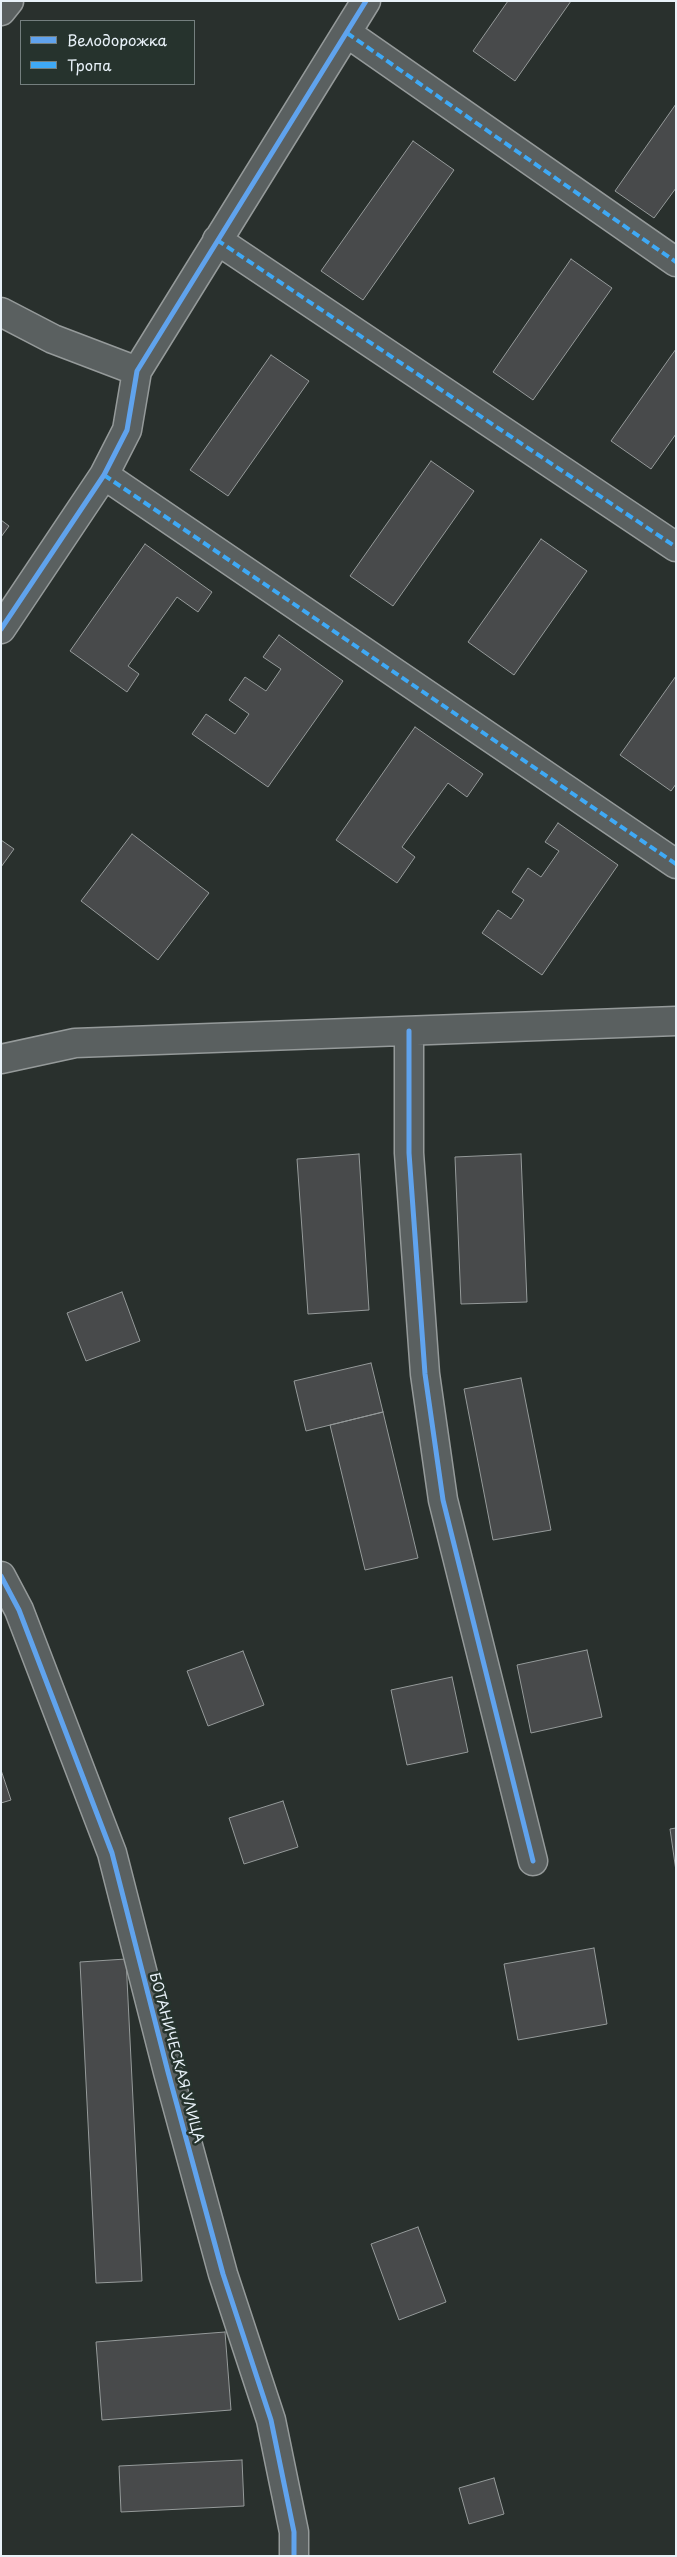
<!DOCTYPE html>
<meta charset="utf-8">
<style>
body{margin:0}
#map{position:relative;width:677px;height:2557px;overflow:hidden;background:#29302d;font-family:"Playpen Sans",sans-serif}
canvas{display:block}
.frame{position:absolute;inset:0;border:2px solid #e8f1f8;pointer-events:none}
.legend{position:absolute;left:20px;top:20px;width:175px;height:65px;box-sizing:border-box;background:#26332d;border:1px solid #747f7e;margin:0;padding:6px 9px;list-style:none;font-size:15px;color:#e8f1f8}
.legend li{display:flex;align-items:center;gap:10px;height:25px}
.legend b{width:25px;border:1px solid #747f7e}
</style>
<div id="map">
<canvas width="677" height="2557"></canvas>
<div class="frame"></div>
<ul class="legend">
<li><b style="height:6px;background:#60a3ed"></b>Велодорожка</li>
<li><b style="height:6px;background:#3fa9f5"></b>Тропа</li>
</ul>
</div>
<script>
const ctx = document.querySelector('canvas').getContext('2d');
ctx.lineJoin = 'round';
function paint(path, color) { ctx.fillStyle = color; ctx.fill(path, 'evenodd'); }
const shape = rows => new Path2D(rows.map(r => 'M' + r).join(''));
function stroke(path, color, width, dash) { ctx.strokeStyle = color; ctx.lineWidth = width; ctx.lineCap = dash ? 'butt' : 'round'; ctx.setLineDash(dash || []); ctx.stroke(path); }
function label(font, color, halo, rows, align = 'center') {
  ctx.font = font + ' "Playpen Sans",sans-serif'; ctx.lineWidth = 5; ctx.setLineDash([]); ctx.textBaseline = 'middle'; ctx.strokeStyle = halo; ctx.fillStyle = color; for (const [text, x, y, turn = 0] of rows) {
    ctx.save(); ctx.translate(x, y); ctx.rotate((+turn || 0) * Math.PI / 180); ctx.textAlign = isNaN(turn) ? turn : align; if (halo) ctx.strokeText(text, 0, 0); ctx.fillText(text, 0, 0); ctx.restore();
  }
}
const building = shape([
 [508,1,571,1,515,81,473,51,508,1],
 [676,104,676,188,654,218,615,191,676,104],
 [413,141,454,170,363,300,321,271,413,141],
 [571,259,612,288,533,400,493,372,571,259],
 [676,349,676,434,651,469,611,441,676,349],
 [271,355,309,381,228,496,190,470,271,355],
 [431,461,474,491,393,606,350,576,431,461],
 [1,520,9,526,1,537,1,520],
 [541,539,587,571,514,675,468,642,541,539],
 [145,544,212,592,198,612,177,597,128,666,139,674,127,692,70,651,145,544],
 [279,635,343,681,268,787,192,734,206,714,235,734,249,714,229,700,245,677,266,691,281,669,263,657,279,635],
 [676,676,676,784,671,791,620,755,676,676],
 [415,727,483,774,467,797,448,783,402,847,415,857,397,883,336,840,415,727],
 [558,823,618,865,542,975,482,933,498,910,511,919,524,900,512,892,528,868,541,877,559,851,545,842,558,823],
 [132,834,209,893,158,960,81,901,132,834],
 [1,840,14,849,1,867,1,840],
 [359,1154,369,1310,308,1314,297,1159,359,1154],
 [521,1154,527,1302,461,1304,455,1157,521,1154],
 [122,1292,140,1341,86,1361,67,1313,122,1292],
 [371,1363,383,1412,306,1431,294,1381,371,1363],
 [521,1378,551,1530,493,1540,464,1389,521,1378],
 [383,1412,418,1558,365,1570,330,1425,383,1412],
 [587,1650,602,1717,531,1733,517,1665,587,1650],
 [243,1651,264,1705,208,1726,187,1671,243,1651],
 [452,1677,468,1752,407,1765,391,1690,452,1677],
 [1,1770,11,1800,1,1803,1,1770],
 [283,1801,298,1847,244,1864,229,1818,283,1801],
 [676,1828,676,1871,670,1829,676,1828],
 [594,1948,607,2024,518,2040,504,1964,594,1948],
 [126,1959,142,2281,96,2283,80,1962,126,1959],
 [418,2227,446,2302,399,2320,371,2244,418,2227],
 [225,2332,231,2410,102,2420,96,2342,225,2332],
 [242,2460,244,2506,121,2512,119,2466,242,2460],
 [494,2478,504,2514,469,2524,459,2488,494,2478]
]);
const minor = shape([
 [1,11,9,1],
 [347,33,676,262],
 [217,240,676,547],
 [1,312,53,339,137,371],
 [104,475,676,864],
 [1,629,104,475,127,430,137,371,366,1],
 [409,1031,409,1153,425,1374,443,1500,533,1861],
 [1,1059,75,1043,676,1021],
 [1,1576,19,1610,112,1853,168,2072,223,2274,271,2420,294,2532,294,2556]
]);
const quiet = shape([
 [347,33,676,262],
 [217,240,676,547],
 [104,475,676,864]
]);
const cycleway = shape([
 [1,629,104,475,127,430,137,371,366,1],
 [409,1031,409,1153,425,1374,443,1500,533,1861],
 [1,1576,19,1610,112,1853,168,2072,223,2274,271,2420,294,2532,294,2556]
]);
const streetNames = [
 ["БОТАНИЧЕСКАЯ УЛИЦА",176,2058,75]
];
paint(building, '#484a4b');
stroke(building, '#959a9a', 1);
stroke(minor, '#959a9a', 31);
stroke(minor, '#5a6060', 28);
stroke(quiet, '#3fa9f5', 4, [8, 4]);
stroke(cycleway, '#60a3ed', 5);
label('14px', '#e8f1f8', '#26332d', streetNames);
</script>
